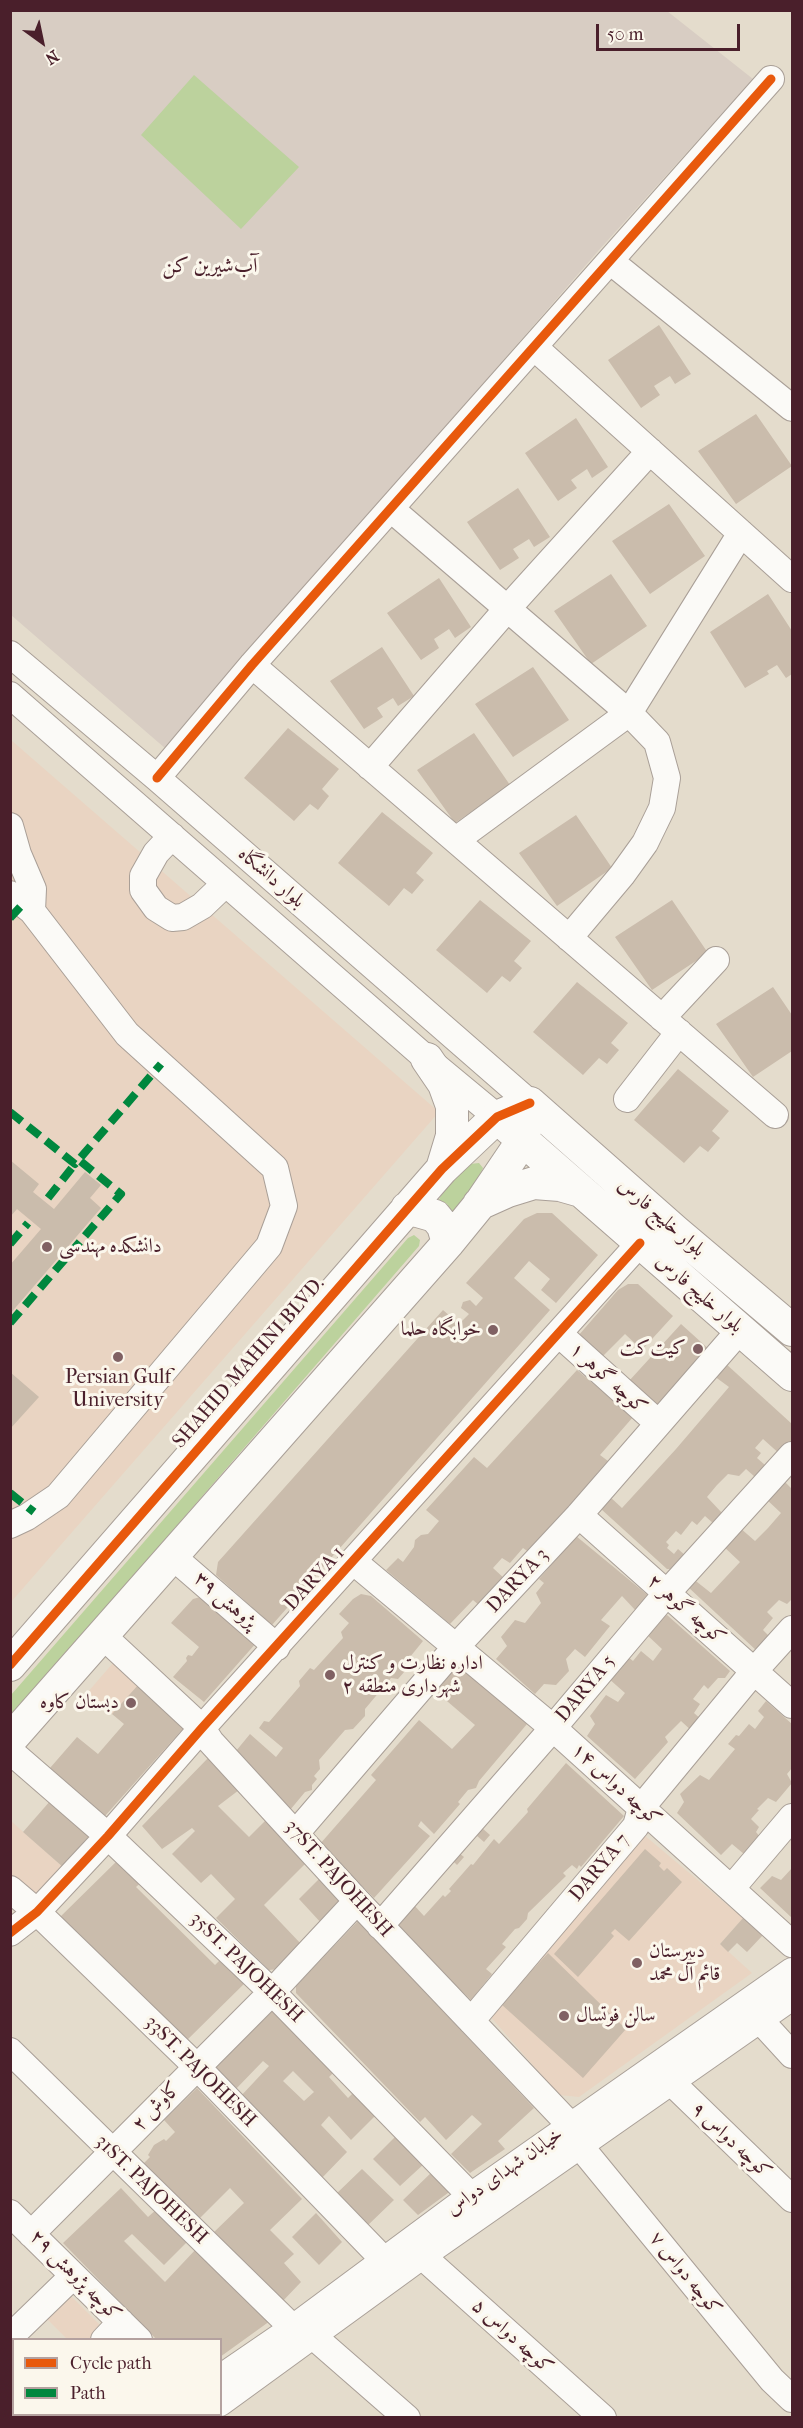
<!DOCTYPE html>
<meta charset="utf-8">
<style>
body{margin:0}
#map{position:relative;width:803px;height:2428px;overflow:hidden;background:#e4dccc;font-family:"IM FELL French Canon",serif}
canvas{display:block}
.frame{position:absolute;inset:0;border:12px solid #4a1f2b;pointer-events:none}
.legend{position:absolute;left:12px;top:2338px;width:210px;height:78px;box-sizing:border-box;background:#fbf7ec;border:2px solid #b4a19f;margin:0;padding:8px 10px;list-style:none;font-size:18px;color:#4a1f2b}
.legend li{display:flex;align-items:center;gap:12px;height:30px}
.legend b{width:30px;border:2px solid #b4a19f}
.north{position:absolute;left:12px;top:12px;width:60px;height:60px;-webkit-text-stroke:4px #fbf7ec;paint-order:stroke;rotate:147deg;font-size:16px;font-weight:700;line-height:24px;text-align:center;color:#4a1f2b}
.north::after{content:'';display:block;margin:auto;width:21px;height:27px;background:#4a1f2b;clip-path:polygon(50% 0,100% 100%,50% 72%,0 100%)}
.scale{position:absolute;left:596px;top:24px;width:144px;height:27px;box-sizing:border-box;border:3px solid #4a1f2b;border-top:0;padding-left:8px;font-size:18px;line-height:21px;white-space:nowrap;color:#4a1f2b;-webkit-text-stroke:4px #fbf7ec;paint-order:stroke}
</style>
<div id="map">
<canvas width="803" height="2428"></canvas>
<div class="frame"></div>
<ul class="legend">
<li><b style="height:8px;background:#e8590c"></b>Cycle path</li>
<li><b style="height:8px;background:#00873e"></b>Path</li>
</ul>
<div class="north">N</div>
<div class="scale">50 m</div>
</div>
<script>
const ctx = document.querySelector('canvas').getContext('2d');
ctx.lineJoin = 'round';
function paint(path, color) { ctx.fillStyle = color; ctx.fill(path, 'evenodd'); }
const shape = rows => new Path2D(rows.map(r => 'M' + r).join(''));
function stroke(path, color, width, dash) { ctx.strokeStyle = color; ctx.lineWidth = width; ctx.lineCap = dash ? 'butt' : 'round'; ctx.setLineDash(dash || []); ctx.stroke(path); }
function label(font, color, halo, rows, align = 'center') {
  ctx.font = font + ' "IM FELL French Canon",Amiri,serif'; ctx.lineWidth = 6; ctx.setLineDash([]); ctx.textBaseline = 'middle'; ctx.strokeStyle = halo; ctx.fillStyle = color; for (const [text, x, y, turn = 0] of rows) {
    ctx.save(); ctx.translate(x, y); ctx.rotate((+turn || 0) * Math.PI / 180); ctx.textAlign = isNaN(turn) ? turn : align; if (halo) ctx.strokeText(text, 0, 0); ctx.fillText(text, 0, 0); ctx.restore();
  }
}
const built = shape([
 [11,740,439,1112,11,1602],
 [113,1663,187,1724,161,1754,87,1693],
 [11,1821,64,1868,35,1899,11,1877],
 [644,1835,743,1918,720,1944,752,1973,579,2097,559,2095,489,2015],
 [68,2293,105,2330,96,2339,67,2339,44,2316],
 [92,2415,142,2415,138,2418,95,2417]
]);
const industrial = shape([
 [11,11,667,11,753,79,599,250,166,749,11,615]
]);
const green = shape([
 [194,75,299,167,241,229,141,135],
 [479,1163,483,1168,480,1175,460,1205,452,1212,447,1204,439,1200,443,1190,470,1164],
 [414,1235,420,1240,419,1246,11,1717,11,1695,408,1238]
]);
const building = shape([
 [659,325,691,374,675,384,670,376,654,386,660,395,641,408,608,360],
 [756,414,792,466,736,504,698,451],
 [576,418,608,467,592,478,587,469,571,480,577,488,558,501,525,453],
 [518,488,550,537,534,547,529,539,513,549,519,558,500,570,467,522],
 [669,504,705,556,650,594,612,541],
 [611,574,647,626,591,664,554,611],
 [439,578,471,627,455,638,449,629,434,639,439,648,421,660,387,613],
 [768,594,792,631,792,674,786,678,777,665,767,671,769,674,745,688,710,632],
 [382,647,414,696,398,706,393,698,377,708,383,717,364,729,330,681],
 [533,667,569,720,513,757,475,704],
 [288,728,339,769,322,789,329,796,318,810,310,804,294,821,244,778],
 [474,733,510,785,455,823,417,770],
 [382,812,433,853,416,873,424,880,412,894,404,888,389,906,338,863],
 [576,815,612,868,557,906,519,853],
 [480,900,531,941,514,961,522,968,510,982,502,976,487,993,436,950],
 [672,900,708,953,652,990,615,937],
 [577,982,628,1023,611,1043,619,1050,607,1064,599,1058,583,1075,533,1032],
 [773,987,792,1015,792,1051,753,1077,716,1024],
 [678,1069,729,1111,712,1131,720,1138,708,1152,700,1146,684,1163,634,1120],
 [10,1160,39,1184,33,1192,54,1209,85,1172,101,1185,90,1198,101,1208,10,1314,10,1265,41,1229,17,1209,10,1217],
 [537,1213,552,1213,598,1255,556,1303,541,1290,550,1279,529,1261,514,1278,550,1310,272,1625,216,1575,218,1562,443,1310,459,1324,469,1314,461,1308,463,1302,470,1300,476,1306,483,1298,466,1283,524,1219],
 [628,1284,638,1284,673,1316,642,1350,625,1334,602,1357,578,1336,618,1290],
 [681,1324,712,1352,661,1409,629,1381],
 [725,1363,792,1424,792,1444,782,1456,763,1439,755,1448,761,1453,757,1458,765,1465,755,1477,746,1469,739,1476,728,1474,717,1485,707,1497,723,1514,714,1524,705,1516,697,1525,692,1521,681,1535,676,1531,666,1542,669,1545,667,1548,674,1554,678,1549,686,1556,674,1569,667,1569,601,1509,609,1496,622,1508,676,1449,729,1387,714,1376],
 [577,1370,633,1417,600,1455,608,1461,597,1473,600,1476,530,1553,523,1548,510,1563,502,1558,493,1568,506,1580,481,1607,473,1600,450,1624,386,1570,398,1558,403,1562,414,1547,415,1540,421,1535,428,1534,439,1521,426,1510,474,1457,487,1468],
 [10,1372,39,1397,10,1429],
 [782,1479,792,1489,792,1599,787,1604,779,1600,767,1612,773,1618,763,1630,774,1641,758,1652,688,1587,692,1578,711,1593,740,1562,722,1545,739,1527,755,1541,768,1528,781,1513,765,1498],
 [576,1536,650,1597,637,1612,622,1596,601,1620,610,1626,585,1657,575,1649,566,1659,569,1671,556,1685,544,1684,535,1694,496,1659,507,1646,501,1637,515,1620,525,1623,541,1603,536,1593,544,1583,539,1579],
 [361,1594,371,1596,423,1641,410,1657,410,1665,405,1671,398,1679,391,1678,365,1709,365,1716,353,1729,345,1730,319,1760,320,1769,314,1776,317,1779,312,1785,312,1790,305,1792,290,1810,236,1751,250,1734,276,1757,283,1748,259,1728,264,1721,269,1722,300,1686,299,1681,310,1668,314,1670,343,1638,341,1632,349,1623,339,1614,353,1599],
 [204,1596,257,1642,204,1702,173,1677,187,1661,186,1658,188,1655,192,1656,199,1647,171,1623,193,1599],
 [667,1615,730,1671,725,1678,718,1678,708,1689,704,1685,693,1699,700,1704,694,1713,703,1721,693,1732,681,1721,665,1737,668,1742,635,1779,587,1736,595,1724,590,1716,606,1695,618,1702,625,1693,608,1678,627,1656,633,1661,641,1651,653,1661,662,1649,646,1634,660,1618],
 [459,1663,527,1724,479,1781,476,1788,468,1790,458,1802,460,1804,434,1834,421,1821,418,1826,430,1836,374,1898,320,1844,376,1780,371,1775,419,1720,452,1749,475,1725,434,1690],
 [139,1684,187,1724,105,1816,50,1768,77,1737,98,1754,124,1724,112,1714],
 [766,1701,792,1724,792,1768,787,1774,792,1783,776,1802,768,1798,757,1809,759,1810,751,1819,759,1827,756,1832,760,1837,744,1854,732,1844,721,1855,677,1813,684,1802,680,1794,700,1775,709,1780,735,1749,728,1744,736,1735,739,1736,749,1724,755,1729,764,1717,758,1711],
 [209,1757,239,1790,218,1806,249,1837,266,1820,306,1863,264,1905,302,1945,279,1969,269,1970,216,1918,235,1899,211,1874,201,1883,172,1854,195,1831,192,1828,162,1849,142,1826],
 [566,1763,624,1816,581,1867,579,1865,577,1869,572,1865,563,1873,566,1876,528,1913,527,1919,519,1928,515,1929,502,1944,506,1947,486,1969,492,1974,471,2000,398,1930,398,1920,413,1904,424,1916,443,1895,445,1897,451,1891,449,1889,471,1864,473,1865,494,1839,499,1844,528,1812,527,1809],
 [51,1800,91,1835,64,1868,23,1832],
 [482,1828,490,1835,484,1842,476,1835],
 [645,1849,661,1863,659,1866,664,1871,667,1868,682,1882,629,1941,615,1929,611,1933,614,1936,578,1977,554,1954],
 [459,1853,464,1857,457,1865,453,1861],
 [121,1857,145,1879,136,1887,215,1965,224,1956,248,1980,183,2044,59,1918],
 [792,1868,792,1918,760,1888,772,1876,781,1880],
 [320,1878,341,1900,323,1925,299,1899],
 [743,1918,763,1935,747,1952,737,1943,728,1952,720,1944],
 [358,1921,534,2108,498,2141,505,2149,470,2173,451,2154,482,2124,472,2115,446,2140,425,2117,420,2122,296,1993,296,1986],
 [548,1953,626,2029,583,2078,501,2004],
 [272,2007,335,2071,329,2077,348,2098,355,2091,377,2114,351,2140,329,2116,321,2125,347,2152,320,2180,240,2097,269,2066,263,2061,234,2091,212,2068],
 [293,2071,314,2092,304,2101,283,2081],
 [197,2088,302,2199,270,2230,294,2254,284,2263,301,2282,280,2304,212,2234,244,2203,230,2188,198,2220,143,2164,150,2157,148,2155,154,2145,164,2139,166,2141,175,2132,164,2120],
 [397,2135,425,2163,400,2186,373,2159],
 [362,2169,394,2200,366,2227,335,2195],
 [433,2171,452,2190,418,2215,403,2200],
 [121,2188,148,2217,157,2209,189,2240,164,2265,132,2234,124,2241,165,2282,197,2248,270,2321,220,2357,220,2340,157,2340,63,2243],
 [316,2213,342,2242,319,2265,292,2237]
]);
const minor = shape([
 [610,261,792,408],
 [534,347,792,579],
 [391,509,629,713,657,742,667,778,662,808,645,843,622,875,569,938],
 [10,654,157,778,530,1103],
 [252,665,775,1115],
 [10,695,427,1059,497,1117],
 [370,767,507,609,650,451],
 [157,778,252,665,771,79],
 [10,826,18,854,33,889,32,911],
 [172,836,156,853,143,876,143,890,156,908,172,918,183,917,202,906,225,884],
 [456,840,629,713,741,533],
 [10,894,32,911,127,1034,275,1168,284,1206,269,1246,58,1496,27,1517,10,1525],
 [662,1018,716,960],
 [627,1099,679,1032],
 [559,1334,658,1423],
 [579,1515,792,1705],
 [172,1556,277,1647],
 [354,1562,553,1728,792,1944],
 [102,1635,202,1728,211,1742,357,1901,571,2126],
 [10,1751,108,1836,272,1992,471,2196],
 [296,1833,455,1648,579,1515,740,1330],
 [10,1889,37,1912,197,2067,384,2260],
 [731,1889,792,1817],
 [380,1926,553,1728,666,1594,792,1455],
 [10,1933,37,1912,108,1836,202,1728,640,1243],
 [759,2019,792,2055],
 [471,2021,636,1826,641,1808,755,1670,792,1629],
 [10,2051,293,2328],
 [671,2082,792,2199],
 [580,2146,772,2380,792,2399],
 [10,2213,139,2340],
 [31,2234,272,1992,357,1901],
 [422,2256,603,2418],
 [313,2336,407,2418],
 [10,2337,73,2276],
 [104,2340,121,2322],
 [220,2378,293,2328,471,2196,792,1971],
 [220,2403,422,2256,792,1997],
 [164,2418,168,2414],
 [200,2418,204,2414]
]);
const major = shape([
 [427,1059,444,1084,452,1106,452,1136,442,1169],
 [530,1103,675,1231,792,1330],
 [509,1128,792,1375],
 [479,1204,508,1191,534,1183,560,1185,581,1191],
 [407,1208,435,1216,443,1226,448,1243],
 [10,1665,442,1169,497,1117,530,1103],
 [10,1740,448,1243,479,1205,523,1140,530,1103]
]);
const quiet = shape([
 [10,918,22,905],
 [10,1112,75,1164,161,1064],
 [48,1198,75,1164],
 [10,1244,28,1223],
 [10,1323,121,1194,79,1160],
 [10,1493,34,1512]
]);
const cycleway = shape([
 [157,778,252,665,771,79],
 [10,1665,442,1169,497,1117,530,1103],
 [10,1933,37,1912,108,1836,202,1728,640,1243]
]);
const markers = [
 [47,1247,6,"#806163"],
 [493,1330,6,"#806163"],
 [698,1349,6,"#806163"],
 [118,1357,6,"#806163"],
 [330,1675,6,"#806163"],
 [131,1703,6,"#806163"],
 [637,1963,6,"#806163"],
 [564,2016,6,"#806163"]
];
const streetNames = [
 ["بلوار دانشگاه",271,878,41],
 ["بلوار خلیج ‌فارس",661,1218,41],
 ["بلوار خلیج‌ فارس",699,1294,41],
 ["SHAHID MAHINI BLVD.",249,1363,-49],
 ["کوچه گوهر ۱",608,1379,42],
 ["DARYA 1",315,1579,-48],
 ["DARYA 3",518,1581,-47],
 ["پژوهش ۳۹",225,1601,41],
 ["کوچه گوهر ۲",686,1610,41],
 ["DARYA 5",586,1689,-50],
 ["کوچه دواس ۱۴",616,1785,42],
 ["DARYA 7",600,1868,-50],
 ["37ST. PAJOHESH",338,1879,48],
 ["35ST. PAJOHESH",246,1968,44],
 ["33ST. PAJOHESH",200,2072,45],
 ["کاوش ۲",157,2107,-46],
 ["کوچه دواس ۹",731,2141,43],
 ["خیابان شهدای دواس",505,2172,-35],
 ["31ST. PAJOHESH",151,2190,44],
 ["کوچه دواس ۷",685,2274,51],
 ["کوچه پژوهش ۲۹",75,2276,45],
 ["کوچه دواس ۵",512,2337,42]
];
const poiNames = [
 ["دانشکده مهندسی",59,1247],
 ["خوابگاه حلما",481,1330,"right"],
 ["کیت‌کت",686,1349,"right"],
 ["Persian Gulf",118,1378,"center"],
 ["University",118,1401,"center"],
 ["اداره‌ نظارت و کنترل",342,1664],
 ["شهرداری منطقه ۲",342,1687],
 ["دبستان کاوه",119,1703,"right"],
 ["دبیرستان",649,1952],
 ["قائم آل محمد",649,1975],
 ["سالن فوتسال",576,2016]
];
const neighbourhoodNames = [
 ["آب‌شیرین کن",210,267]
];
paint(built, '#e9d4c2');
paint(industrial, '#d8cdc3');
paint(green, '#bcd29d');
paint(building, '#cabcac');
stroke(minor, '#a99f97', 28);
stroke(major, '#a99f97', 34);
stroke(minor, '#fbfaf7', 26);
stroke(major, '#fbfaf7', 32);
stroke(quiet, '#00873e', 8, [15, 8]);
stroke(cycleway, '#e8590c', 9);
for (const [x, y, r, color] of markers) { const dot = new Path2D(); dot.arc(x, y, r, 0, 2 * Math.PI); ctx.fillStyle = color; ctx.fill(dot); stroke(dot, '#fbf7ec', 2); }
label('20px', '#4a1f2b', '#fbf7ec', streetNames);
label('20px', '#4a1f2b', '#fbf7ec', poiNames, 'left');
label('21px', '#4a1f2b', '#fbf7ec', neighbourhoodNames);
</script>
